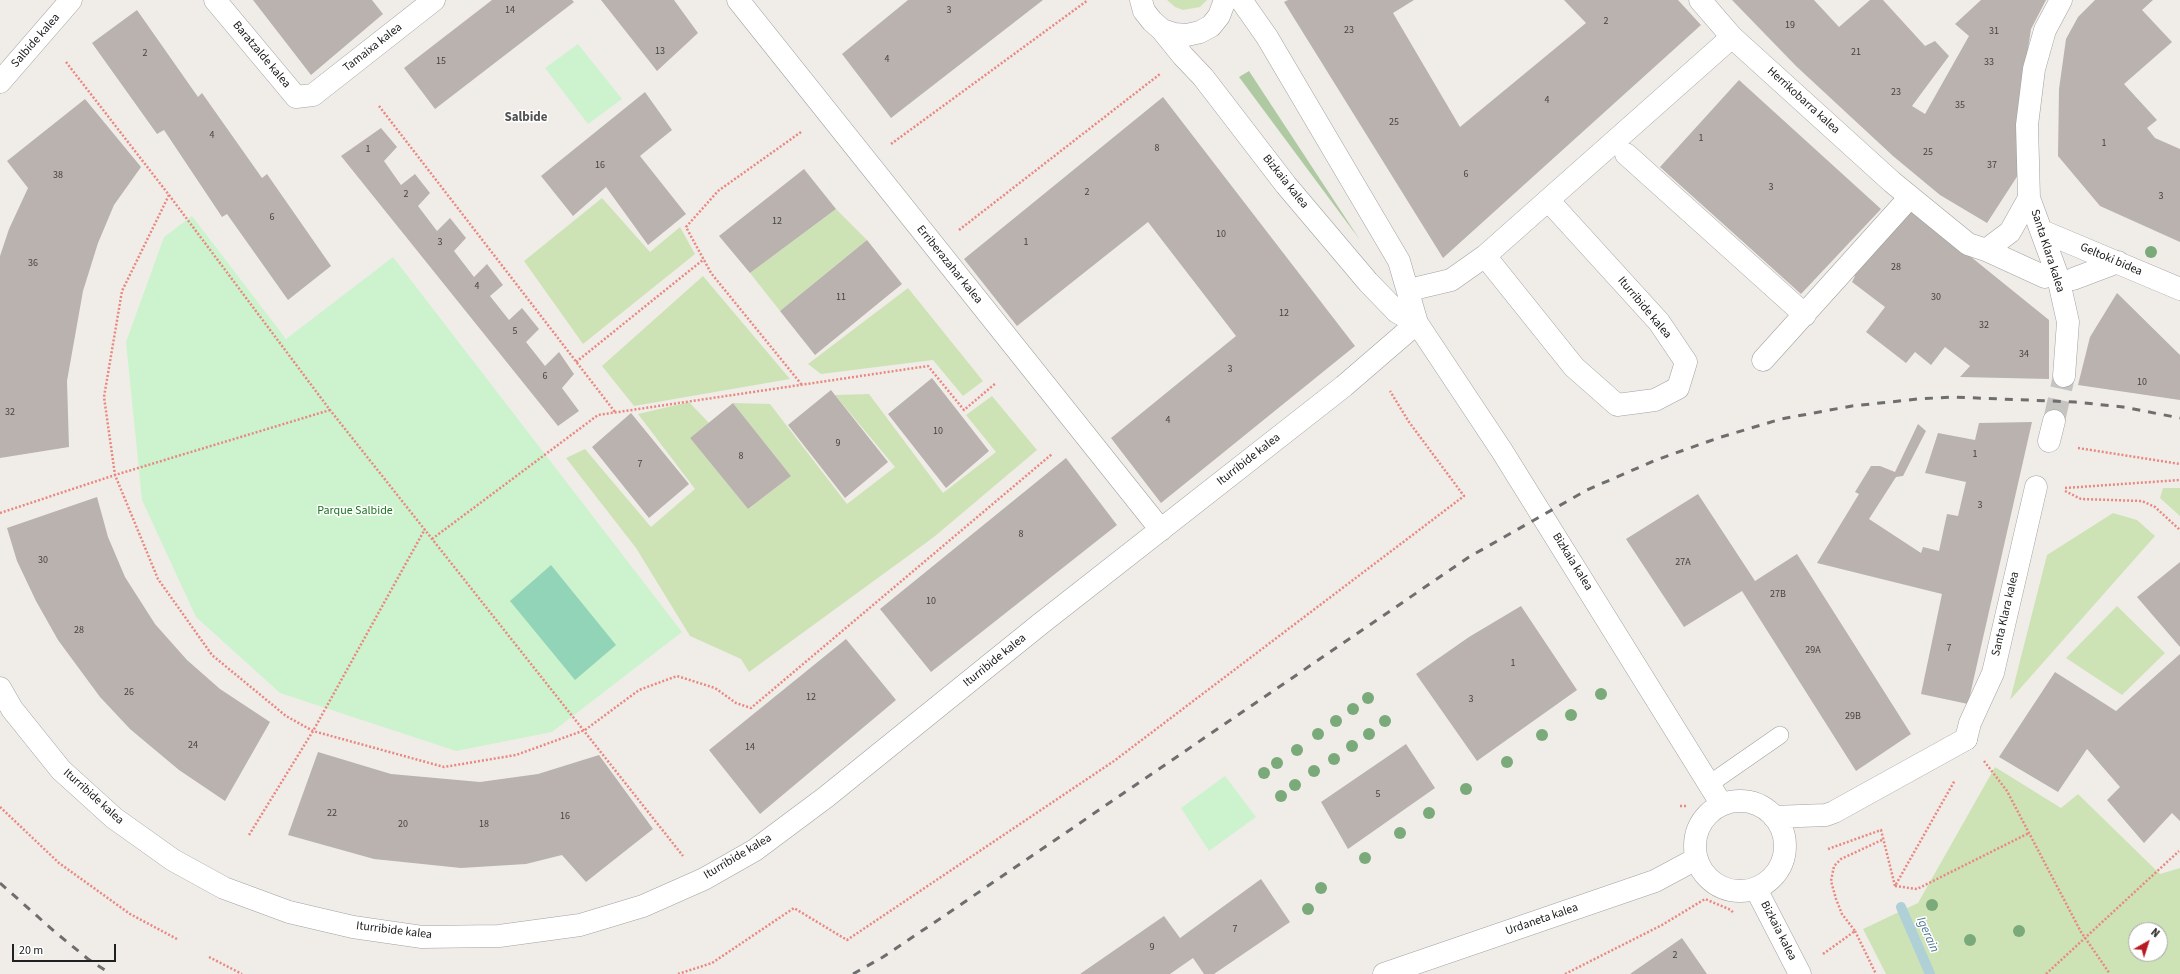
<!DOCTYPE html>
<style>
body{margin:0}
#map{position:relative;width:2180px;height:974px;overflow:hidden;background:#f0ede8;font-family:"Source Sans 3",sans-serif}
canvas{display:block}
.north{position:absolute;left:2128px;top:922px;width:40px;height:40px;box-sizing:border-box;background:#fff;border:1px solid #a6a6a6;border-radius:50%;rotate:39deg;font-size:11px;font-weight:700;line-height:16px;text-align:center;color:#202020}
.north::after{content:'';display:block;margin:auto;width:14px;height:18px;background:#b71a20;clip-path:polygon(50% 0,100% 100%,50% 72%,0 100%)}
.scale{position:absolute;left:12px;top:944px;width:104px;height:18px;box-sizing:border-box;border:2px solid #202020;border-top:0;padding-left:5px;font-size:12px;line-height:14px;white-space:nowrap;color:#202020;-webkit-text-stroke:3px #fff;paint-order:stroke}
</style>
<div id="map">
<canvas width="2180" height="974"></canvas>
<div class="north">N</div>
<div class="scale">20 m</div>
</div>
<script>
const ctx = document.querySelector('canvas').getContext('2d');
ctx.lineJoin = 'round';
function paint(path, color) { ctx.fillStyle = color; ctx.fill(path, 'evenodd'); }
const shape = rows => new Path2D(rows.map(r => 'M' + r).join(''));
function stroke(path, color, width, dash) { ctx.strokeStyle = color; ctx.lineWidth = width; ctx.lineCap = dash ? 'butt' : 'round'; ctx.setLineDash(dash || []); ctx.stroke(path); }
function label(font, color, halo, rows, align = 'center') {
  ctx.font = font + ' "Source Sans 3",sans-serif'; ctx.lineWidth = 3; ctx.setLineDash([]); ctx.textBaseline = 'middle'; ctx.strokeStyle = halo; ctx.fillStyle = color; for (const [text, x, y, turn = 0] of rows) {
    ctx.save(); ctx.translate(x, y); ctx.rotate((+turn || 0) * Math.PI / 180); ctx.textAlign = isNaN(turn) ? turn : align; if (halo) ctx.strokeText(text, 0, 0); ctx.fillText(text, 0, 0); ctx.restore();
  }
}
const grass = shape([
 [1167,0,1207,0,1200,7,1183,10,1175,7],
 [602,198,650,252,680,227,695,254,583,344,524,261],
 [836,209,867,240,780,311,750,273],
 [703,276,790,379,634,406,602,366],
 [908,288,983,381,963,396,933,360,821,374,808,364],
 [869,394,943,493,996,452,966,415,992,396,1037,450,934,537,749,672,741,659,690,636,636,548,566,458,585,449,651,527,695,489,638,414,689,402,709,423,690,438,748,509,791,476,733,403,770,404,847,504,895,467,835,395],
 [2163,488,2180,488,2180,516,2160,498],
 [2113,513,2137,520,2155,536,2010,700,2047,555],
 [2117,606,2165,653,2122,695,2066,658],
 [1995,767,2061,808,2078,794,2160,874,2180,868,2180,974,1886,974,1863,929,1918,903],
 [2136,930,2160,930,2160,954,2136,954]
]);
const forest = shape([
 [1249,71,1360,240,1239,77]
]);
const park = shape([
 [578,44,622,99,588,124,545,68],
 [192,216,286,339,393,257,682,632,552,732,456,751,280,693,196,617,142,500,126,342,164,237],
 [1225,776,1256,817,1209,851,1181,808]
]);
const pitch = shape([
 [551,565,616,645,575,680,510,601]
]);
const stream = shape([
 [1901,907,1930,974]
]);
const building = shape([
 [253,0,372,0,383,14,311,75],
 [492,0,572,0,574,2,435,109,404,68],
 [601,0,674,0,698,33,657,71],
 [908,0,1043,0,891,118,842,54],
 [1288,0,1414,0,1393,13,1460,127,1586,23,1564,0,1678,0,1701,25,1443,258,1284,2],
 [1732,0,1814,0,1839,27,1870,0,1883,0,1925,46,1935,41,1949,56,1912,106,1925,114,1969,36,1955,24,1981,0,2046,0,2031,29,2026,62,2020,172,1987,223,1940,195,1893,156,1796,66],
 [2095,0,2153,0,2142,10,2172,42,2124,84,2157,120,2147,128,2155,138,2180,149,2180,242,2100,206,2058,156,2059,89,2066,39,2078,17],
 [137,10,198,97,202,93,262,178,267,174,331,266,288,300,227,214,222,217,164,130,157,134,92,43],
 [1739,80,1881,209,1801,294,1660,167],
 [645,92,672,130,640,156,686,214,648,245,606,187,573,216,541,176],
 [1163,97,1355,346,1161,503,1111,438,1236,336,1148,222,1017,326,964,259],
 [85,99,141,167,114,205,98,243,83,291,67,381,69,447,0,458,0,256,9,229,28,188,7,161],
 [381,128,397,147,384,161,401,185,415,174,430,193,418,206,437,231,450,218,466,238,454,251,474,277,487,264,503,285,490,296,509,320,522,308,539,329,526,342,545,366,559,352,574,374,562,388,579,411,558,426,341,156],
 [804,169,836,209,750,273,719,236],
 [1908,206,2049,320,2049,379,1960,377,1970,366,1945,347,1931,365,1915,352,1906,363,1866,332,1885,307,1852,282,1855,276,1850,272],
 [867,240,902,284,815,355,780,311],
 [2117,293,2180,355,2180,400,2078,385,2090,337],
 [932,378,989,451,946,488,888,414],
 [831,390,888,462,845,498,788,425],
 [733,403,791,476,748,509,690,438],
 [631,413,689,484,649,518,592,447],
 [2032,422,1968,704,1921,694,1942,594,1817,563,1859,494,1855,492,1871,466,1880,466,1895,472,1918,424,1926,431,1903,476,1896,477,1869,519,1921,553,1923,547,1939,551,1947,514,1958,516,1966,482,1925,473,1938,433,1975,440,1979,423],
 [1066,458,1117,525,931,672,880,609],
 [1698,494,1755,581,1797,554,1911,734,1856,771,1742,591,1684,627,1626,539],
 [97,497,108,537,125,577,155,624,187,660,220,689,270,722,225,801,179,770,130,729,100,697,58,640,36,601,17,561,7,528],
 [2180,562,2180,647,2137,597],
 [1521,606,1577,690,1477,761,1416,674,1469,637],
 [846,639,896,700,760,814,709,750],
 [2180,654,2180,821,2172,813,2144,843,2107,800,2120,787,2087,749,2058,792,1999,757,2055,672,2116,711],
 [1406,744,1435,788,1348,849,1321,802],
 [318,752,391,774,480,782,538,774,599,755,653,829,586,882,562,855,526,864,461,868,374,859,288,835],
 [1261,879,1290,922,1214,974,1204,974,1193,958,1170,974,1080,974,1164,916,1180,938],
 [1682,938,1707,974,1630,974]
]);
const pedestrianTunnel = shape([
 [2054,421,2064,376]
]);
const path = shape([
 [66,62,169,195,330,410,683,856],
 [379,106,615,412],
 [801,132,718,191,686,227,711,273,802,385],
 [891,144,1088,0],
 [169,195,122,291,104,397,115,475,158,579,212,655,286,716,313,731,444,767,516,755,585,730,639,690,677,676,715,688,736,703,751,708,1052,454],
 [959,230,1160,74],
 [576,362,704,259],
 [2078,448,2180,464],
 [2065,488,2180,480],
 [2065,491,2081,499,2142,501,2155,507,2180,530],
 [0,513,115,475,330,410],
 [432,539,598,415,928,366,964,410,996,383],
 [1984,761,2007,791,2081,932,2110,974],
 [1680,806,1688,806],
 [0,807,59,863,130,914,177,939],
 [249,835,313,731,425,529],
 [1828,849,1881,830,1895,886,1955,780],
 [1895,886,1917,889,2029,833],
 [1855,931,1876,974],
 [1823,954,1855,931,1842,914,1836,899,1831,881,1834,866,1841,859,1884,839],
 [209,957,242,974],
 [678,974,712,963,794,908,847,940,1114,761,1464,496,1409,422,1390,391],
 [1565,974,1662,925,1705,899,1731,910,1734,914],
 [2046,974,2179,851]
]);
const service = shape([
 [1708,785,1780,735]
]);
const pedestrian = shape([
 [2061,0,2045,30,2034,69,2027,125,2029,198,2058,277,2068,322,2064,376],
 [1732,37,1892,182,1968,244,1986,250,2010,232,2029,198],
 [1626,154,1805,315],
 [2042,231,2180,289],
 [1986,250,2045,277],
 [2073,279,2118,262],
 [1763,360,1910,197],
 [2049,441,2054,421],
 [1966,739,1970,723,1993,673,2036,487]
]);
const minor = shape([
 [215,0,296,97,313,95,434,0],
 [738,0,1161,530],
 [1141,0,1144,11,1152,21,1162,30,1174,34,1187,35,1200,32,1211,26,1219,16,1225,0],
 [1241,0,1267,37,1399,261,1417,323,1502,451,1722,805],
 [1162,30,1183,56,1203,77,1286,185,1368,282,1397,312,1417,323],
 [0,82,71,0],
 [1485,256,1574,367,1617,405,1655,400,1678,388,1686,362,1659,322,1548,200],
 [1409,290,1451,280,1485,256,1732,37,1700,0],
 [0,688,12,709,61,770,114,818,173,860,224,888,289,912,353,927,422,937,499,936,580,925,643,906,704,879,755,850,826,797,1039,625,1344,386,1417,323],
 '1695 846a45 45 0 1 1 90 0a45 45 0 1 1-90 0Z',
 [1774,817,1826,815,1834,812,1966,739],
 [1756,889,1800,974],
 [1384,974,1655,881,1696,859]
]);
const rail = shape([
 [0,883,55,932,88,959,111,974],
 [853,974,883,957,941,918,1469,557,1587,490,1656,460,1718,438,1781,419,1852,406,1918,399,1952,397,2075,402,2123,407,2180,418]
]);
const trees = [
 [2151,252],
 [1601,694],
 [1368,698],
 [1353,709],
 [1571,715],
 [1336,721],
 [1385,721],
 [1318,734],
 [1369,734],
 [1542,735],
 [1352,746],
 [1297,750],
 [1334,759],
 [1507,762],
 [1277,763],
 [1314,771],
 [1264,773],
 [1295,785],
 [1466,789],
 [1281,796],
 [1429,813],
 [1400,833],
 [1365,858],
 [1321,888],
 [1932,905],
 [1308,909],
 [2019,931],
 [1970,940]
];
const numberNames = [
 ["14",510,11],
 ["3",949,11],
 ["2",1606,22],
 ["19",1790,26],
 ["23",1349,31],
 ["31",1994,32],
 ["13",660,52],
 ["21",1856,53],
 ["2",145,54],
 ["4",887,60],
 ["15",441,62],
 ["33",1989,63],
 ["23",1896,93],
 ["4",1547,101],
 ["35",1960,106],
 ["25",1394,123],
 ["4",212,136],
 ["1",1701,139],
 ["1",2104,144],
 ["8",1157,149],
 ["1",368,150],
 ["25",1928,153],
 ["16",600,166],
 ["37",1992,166],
 ["6",1466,175],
 ["38",58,176],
 ["3",1771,188],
 ["2",1087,193],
 ["2",406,195],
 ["3",2161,197],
 ["6",272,218],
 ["12",777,222],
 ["10",1221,235],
 ["3",440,243],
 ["1",1026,243],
 ["36",33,264],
 ["28",1896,268],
 ["4",477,287],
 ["11",841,298],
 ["30",1936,298],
 ["12",1284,314],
 ["32",1984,326],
 ["5",515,332],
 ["34",2024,355],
 ["3",1230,370],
 ["6",545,377],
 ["10",2142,383],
 ["32",10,413],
 ["4",1168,421],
 ["10",938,432],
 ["9",838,444],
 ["1",1975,455],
 ["8",741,457],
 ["7",640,465],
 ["3",1980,506],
 ["8",1021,535],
 ["30",43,561],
 ["27A",1683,563],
 ["27B",1778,595],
 ["10",931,602],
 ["28",79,631],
 ["7",1949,649],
 ["29A",1813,651],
 ["1",1513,664],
 ["26",129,693],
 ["12",811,698],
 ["3",1471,700],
 ["29B",1853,717],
 ["24",193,746],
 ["14",750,748],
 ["5",1378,795],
 ["22",332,814],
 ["16",565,817],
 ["20",403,825],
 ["18",484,825],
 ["7",1235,930],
 ["9",1152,948],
 ["2",1675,956]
];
const streetNames = [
 ["Salbide kalea",36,41,-49],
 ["Tamaixa kalea",373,48,-38],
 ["Baratzalde kalea",261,55,50],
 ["Herrikobarra kalea",1803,101,42],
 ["Bizkaia kalea",1285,182,51],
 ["Santa Klara kalea",2047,251,72],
 ["Geltoki bidea",2111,260,23],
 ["Erriberazahar kalea",949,265,51],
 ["Iturribide kalea",1644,308,50],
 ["Iturribide kalea",1249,460,-38],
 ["Bizkaia kalea",1572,562,58],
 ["Santa Klara kalea",2006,614,-77],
 ["Iturribide kalea",995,661,-39],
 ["Iturribide kalea",93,797,42],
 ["Iturribide kalea",738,857,-31],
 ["Urdaneta kalea",1542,920,-19],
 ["Iturribide kalea",394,931,7],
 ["Bizkaia kalea",1778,931,63]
];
const parkNames = [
 ["Parque Salbide",355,511]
];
const neighbourhoodNames = [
 ["Salbide",526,118]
];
const waterNames = [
 ["Igerain",1927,935,66]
];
paint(grass, '#cde3b5');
paint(forest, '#afcaa2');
paint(park, '#ccf3cd');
paint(pitch, '#91d4b8');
stroke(stream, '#afd0d7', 10);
paint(building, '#b9b2ae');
stroke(pedestrianTunnel, '#c6c4c0', 22, [22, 11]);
stroke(service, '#a1a1a1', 18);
stroke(pedestrian, '#a1a1a1', 23);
stroke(minor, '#a1a1a1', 23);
stroke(path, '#e98780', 2.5, [2, 2]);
stroke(service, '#fff', 17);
stroke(pedestrian, '#fff', 22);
stroke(minor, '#fff', 22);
stroke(rail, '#6e6e6e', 3, [8, 8]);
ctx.fillStyle = '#7aaa79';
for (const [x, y] of trees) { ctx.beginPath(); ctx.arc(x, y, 6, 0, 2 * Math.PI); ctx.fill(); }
label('10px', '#464444', null, numberNames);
label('12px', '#202020', '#fff', streetNames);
label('12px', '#1a731e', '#fff', parkNames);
label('bold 13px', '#535353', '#fff', neighbourhoodNames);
label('italic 13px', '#517696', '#fff', waterNames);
</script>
